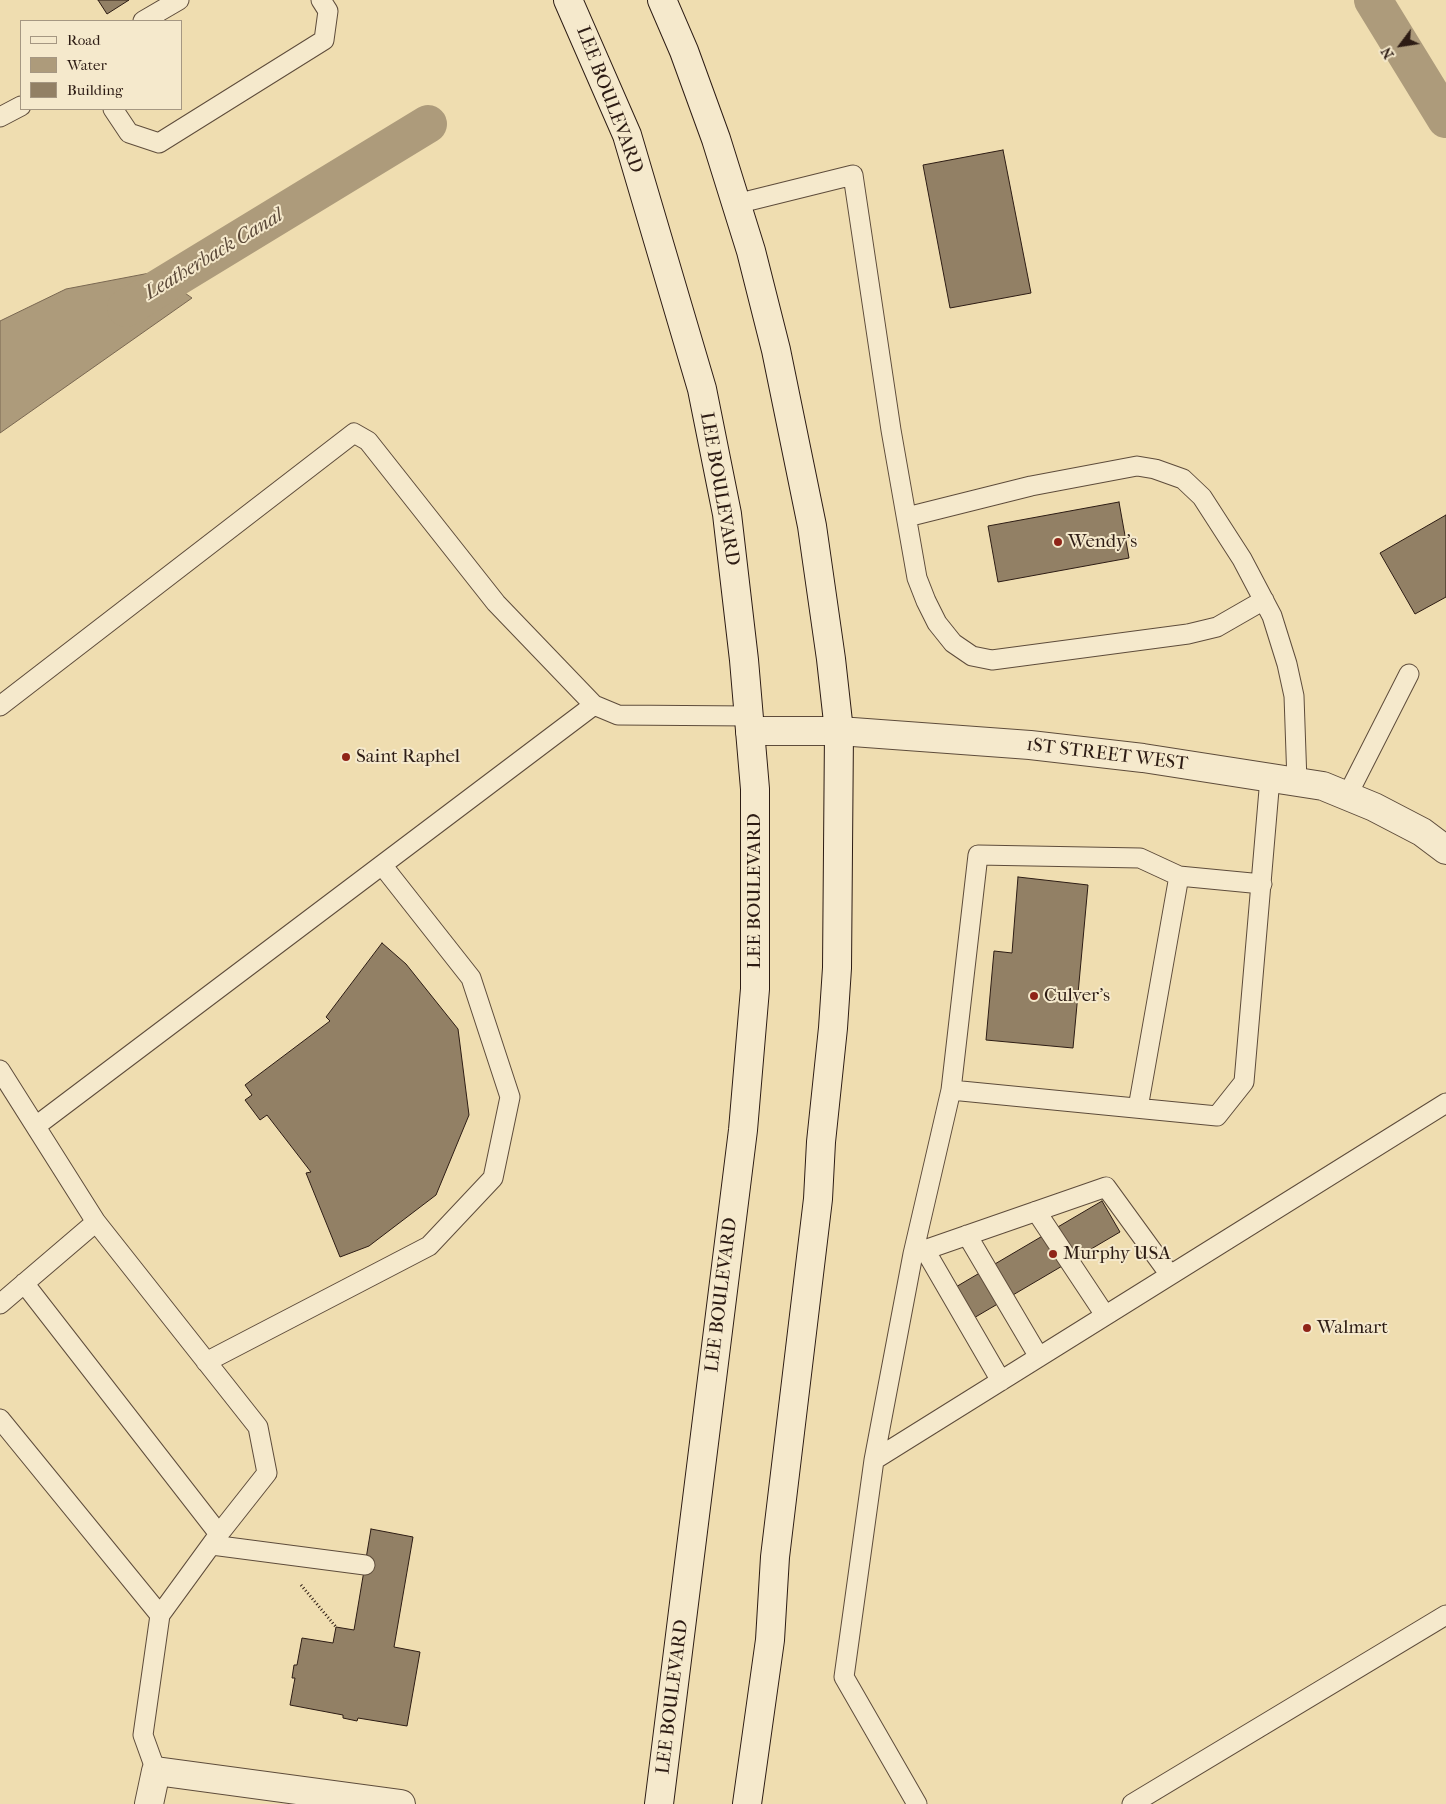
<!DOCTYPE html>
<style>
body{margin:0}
#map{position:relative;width:1446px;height:1804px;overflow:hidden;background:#efddb0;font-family:"IM FELL French Canon",serif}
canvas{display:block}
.legend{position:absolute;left:20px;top:20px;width:162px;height:90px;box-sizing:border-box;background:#f5e9cc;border:1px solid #a59782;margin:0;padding:6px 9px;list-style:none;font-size:15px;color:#2d1c14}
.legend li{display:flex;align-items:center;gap:10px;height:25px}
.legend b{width:25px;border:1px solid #a59782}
.north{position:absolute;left:1376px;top:20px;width:50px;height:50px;-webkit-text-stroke:4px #f5e9cc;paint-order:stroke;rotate:239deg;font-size:14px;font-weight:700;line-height:20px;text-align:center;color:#2d1c14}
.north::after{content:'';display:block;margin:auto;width:18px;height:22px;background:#2d1c14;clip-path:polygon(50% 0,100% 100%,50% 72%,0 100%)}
</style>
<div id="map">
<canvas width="1446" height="1804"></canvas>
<ul class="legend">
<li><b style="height:6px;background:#f5e9cc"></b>Road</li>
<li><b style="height:14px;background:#ad9b7b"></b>Water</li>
<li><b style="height:14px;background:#928065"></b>Building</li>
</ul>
<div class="north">N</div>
</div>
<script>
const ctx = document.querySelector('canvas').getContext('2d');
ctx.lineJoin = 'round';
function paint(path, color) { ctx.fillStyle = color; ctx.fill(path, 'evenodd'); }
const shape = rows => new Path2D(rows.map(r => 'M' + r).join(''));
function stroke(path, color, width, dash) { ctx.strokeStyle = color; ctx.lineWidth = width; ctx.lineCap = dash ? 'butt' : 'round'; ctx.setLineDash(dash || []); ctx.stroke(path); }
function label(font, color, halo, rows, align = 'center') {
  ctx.font = font + ' "IM FELL French Canon",serif'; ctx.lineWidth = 4; ctx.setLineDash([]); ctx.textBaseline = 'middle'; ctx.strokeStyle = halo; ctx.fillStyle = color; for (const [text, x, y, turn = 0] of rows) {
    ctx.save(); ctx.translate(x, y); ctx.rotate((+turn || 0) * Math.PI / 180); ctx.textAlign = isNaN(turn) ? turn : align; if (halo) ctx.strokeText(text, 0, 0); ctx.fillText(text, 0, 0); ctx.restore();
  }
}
const water = shape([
 [155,272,192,298,0,433,0,321,66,289,155,272]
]);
const canal = shape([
 [1373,0,1446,119],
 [126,308,428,124]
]);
const building = shape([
 [98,0,129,0,107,14,98,0],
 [1003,150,1031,293,950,308,923,165,1003,150],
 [1119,502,1129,558,998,582,988,526,1119,502],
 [1446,515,1446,597,1415,614,1380,553,1446,515],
 [1018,877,1088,885,1073,1048,986,1040,994,951,1012,953,1018,877],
 [382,943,406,964,458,1029,469,1115,436,1195,369,1246,340,1257,306,1173,311,1172,267,1115,260,1120,245,1100,252,1095,245,1085,330,1021,326,1017,382,943],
 [1102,1201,1120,1232,967,1322,949,1291,1102,1201],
 [371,1529,413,1537,394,1647,420,1652,407,1726,358,1718,357,1721,343,1718,343,1715,290,1705,295,1678,292,1678,294,1665,297,1665,302,1638,333,1643,336,1627,354,1630,371,1529]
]);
const path = shape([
 [301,1585,336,1627]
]);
const lane = shape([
 [143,21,179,0],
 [113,109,129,133,159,143,324,40,328,11,321,0],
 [0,117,21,106],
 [736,204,853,175,891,430,917,578,926,601,937,623,953,643,972,656,992,660,1188,634,1217,627,1264,600],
 [907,517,1031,486,1137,466,1155,469,1183,479,1202,497,1242,559,1272,616,1287,664,1294,696,1297,782],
 [0,706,354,433,368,441,496,603,594,705,618,715,749,716],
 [1347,796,1409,674],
 [0,1070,96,1222,258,1427,267,1473,222,1530,160,1615,143,1735,156,1771],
 [951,1090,1217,1116,1244,1082,1270,778],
 [1138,1108,1179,876,1262,884],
 [36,1126,594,705],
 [1036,1211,1105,1315],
 [967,1235,1039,1357],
 [925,1250,1001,1381],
 [913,1254,1106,1187,1170,1275],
 [24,1283,219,1534],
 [0,1304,96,1222],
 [206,1362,429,1246,493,1178,510,1097,471,978,382,865],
 [0,1419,160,1615],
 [874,1460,913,1254,951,1090,978,855,1140,858,1179,876],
 [212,1545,365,1565],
 [917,1804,844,1677,874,1460,1446,1103],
 [1132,1804,1446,1615]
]);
const street = shape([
 [750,731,839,731,1030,745,1143,758,1323,786,1374,807,1422,832,1446,850],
 [149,1804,156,1771,401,1804]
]);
const secondary = shape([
 [568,0,627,135,702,389,727,514,744,660,755,789,755,989,743,1130,659,1804],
 [662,0,684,51,716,139,751,251,776,350,812,526,831,659,839,731,837,968,833,1028,821,1142,818,1199,775,1557,770,1640,747,1804]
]);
const markers = [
 [1058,542,5,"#8f2418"],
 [346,757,5,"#8f2418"],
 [1034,996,5,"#8f2418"],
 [1053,1254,5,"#8f2418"],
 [1307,1328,5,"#8f2418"]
];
const streetNames = [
 ["LEE BOULEVARD",609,100,69],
 ["LEE BOULEVARD",719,489,80],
 ["1ST STREET WEST",1107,755,7],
 ["LEE BOULEVARD",755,891,-90],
 ["LEE BOULEVARD",722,1295,-83],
 ["LEE BOULEVARD",673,1697,-83]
];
const poiNames = [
 ["Wendy's",1068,542],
 ["Saint Raphel",356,757],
 ["Culver's",1044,996],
 ["Murphy USA",1063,1254],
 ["Walmart",1317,1328]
];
const waterNames = [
 ["Leatherback Canal",214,255,-31]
];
paint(water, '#ad9b7b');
stroke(water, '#7a6852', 1);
stroke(canal, '#ad9b7b', 38);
paint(building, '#928065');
stroke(building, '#2d1c14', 1);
stroke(lane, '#5e4c3b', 21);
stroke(street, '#5e4c3b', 30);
stroke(secondary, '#2d1c14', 30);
stroke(path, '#2d1c14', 3, [1, 2.5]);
stroke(lane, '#f5e9cc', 19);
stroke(street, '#f5e9cc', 28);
stroke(secondary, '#f5e9cc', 28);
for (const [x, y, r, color] of markers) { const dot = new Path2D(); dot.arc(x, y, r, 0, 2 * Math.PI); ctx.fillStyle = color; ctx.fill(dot); stroke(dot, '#f5e9cc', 2); }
label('19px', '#2d1c14', '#f5e9cc', streetNames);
label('19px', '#2d1c14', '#f5e9cc', poiNames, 'left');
label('italic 20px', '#5a4838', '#f5e9cc', waterNames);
</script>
